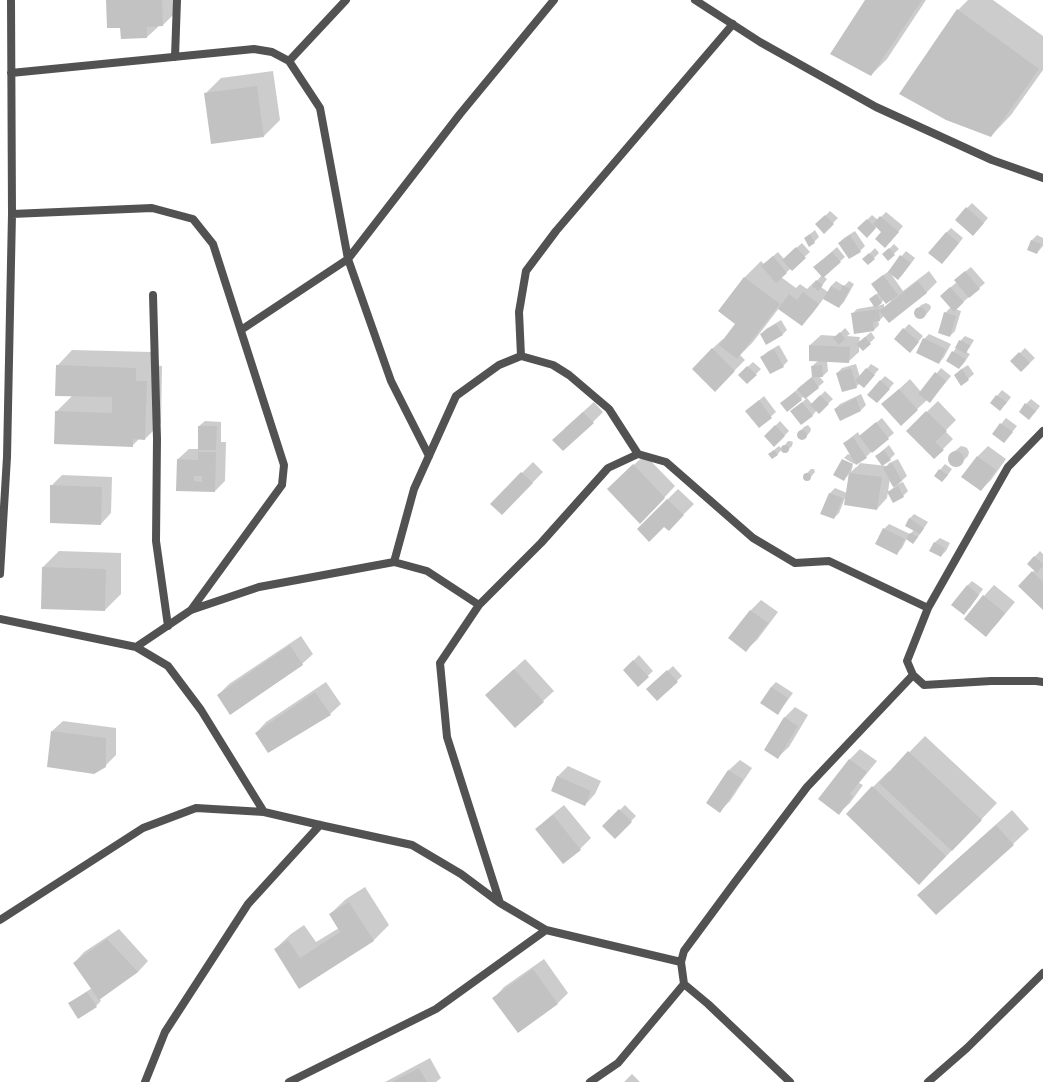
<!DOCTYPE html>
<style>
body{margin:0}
canvas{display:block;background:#fff}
</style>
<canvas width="1043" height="1082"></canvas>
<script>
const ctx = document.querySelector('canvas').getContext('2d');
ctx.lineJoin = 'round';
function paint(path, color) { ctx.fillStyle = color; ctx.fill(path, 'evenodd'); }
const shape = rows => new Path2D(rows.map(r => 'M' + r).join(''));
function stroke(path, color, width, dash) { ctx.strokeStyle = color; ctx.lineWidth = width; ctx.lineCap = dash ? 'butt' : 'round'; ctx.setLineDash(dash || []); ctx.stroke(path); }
const shadow = shape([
 [107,0,173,0,173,15,163,25,158,26,158,27,147,37,121,38,121,27],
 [866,0,926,0,887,59,871,75],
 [968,0,993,0,1043,36,1043,70,1011,115,991,136,958,10],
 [273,71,280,120,264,136,205,94,221,78],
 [972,203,988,218,978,230,967,208],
 [830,211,838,218,824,232,817,224],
 [886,212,903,226,890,242,883,232,877,226,867,236,859,228,872,215,878,220],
 [951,228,963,238,947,258,946,233],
 [815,230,819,237,814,242,805,238],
 [855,231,865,246,860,251,850,258,839,243,844,238],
 [1037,235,1043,238,1043,246,1037,253,1028,250,1032,240],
 [802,243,810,252,781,277,796,288,800,284,807,289,814,282,815,283,822,275,820,262,837,247,845,257,823,276,827,279,821,287,828,292,831,286,836,281,844,286,849,281,854,284,844,302,839,307,824,298,812,314,802,325,779,308,753,342,740,355,745,360,715,390,712,349,723,339,724,340,736,324,719,311,745,277,761,261,764,264,778,252,784,259],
 [894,244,899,249,888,259,884,254],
 [875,248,879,253,868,264,864,259],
 [906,251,915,258,903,274,898,279,891,274,903,291,929,271,937,282,926,293,884,316,880,320,878,320,879,325,874,330,852,314,857,309,874,306,870,300,879,292,873,284,878,279,889,271],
 [884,300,890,300,891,301,884,308,884,304,877,306],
 [971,267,985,283,955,309,961,311,955,331,950,336,945,313,951,307,946,291,957,282,961,275],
 [926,303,930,305,931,308,929,311,924,317,918,318,915,314,916,311,921,305],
 [781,320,787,330,782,335,761,334,766,329],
 [909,324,923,336,915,346,904,329],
 [845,328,850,334,847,336,860,337,859,342,871,332,875,338,863,349,859,345,859,352,848,362,827,361,828,371,823,376,819,376,824,382,806,397,812,404,825,391,833,399,819,412,817,410,812,416,792,411,806,399,804,396,801,399,787,398,813,376,812,366,818,361,810,345,821,335,837,336],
 [929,334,951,344,944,357,939,363,924,339],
 [965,336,974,340,970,347,966,352,970,354,964,363,959,368,947,361,956,348,960,341],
 [779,345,788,361,783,366,761,358,767,352],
 [1025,348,1035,358,1021,371,1012,361],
 [72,350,151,352,151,365,162,366,161,423,145,439,140,438,132,446,56,412,73,395,57,366],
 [753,362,761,369,747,383,739,375],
 [856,364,860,377,871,364,879,369,864,387,860,383,856,387,837,373,842,368],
 [968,365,974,374,968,379,955,375,960,370],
 [941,368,951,376,934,397,927,400,901,424,883,404,910,379,921,392],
 [885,376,894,383,882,397,880,381],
 [1002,390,1011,397,1005,405,991,403],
 [861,394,866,405,861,410,840,419,835,409,840,404],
 [764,396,776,412,759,427,747,411],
 [1031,399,1040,406,1034,414,1026,404],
 [938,401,956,420,945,431,953,439,934,458,907,431],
 [594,402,603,412,593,422,564,429],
 [882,418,894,433,871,452,866,457,856,462,854,464,844,458,848,454,852,456,844,444,849,439,858,432,860,436],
 [1006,418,1017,426,1004,442,993,434],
 [205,421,221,422,221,442,226,442,225,481,215,491,177,490,178,459,189,449,199,449,199,426],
 [780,421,789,431,774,446,765,436],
 [808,425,811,429,810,432,805,438,802,439,800,439,798,435,799,432,804,427],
 [788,441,790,441,793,442,792,446,787,451,784,452,783,451,782,449,777,455,769,454,779,446,782,449],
 [889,445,895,454,890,459,882,464,877,456,882,451],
 [961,446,965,447,967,448,969,452,968,456,959,465,954,465,950,460,950,458,951,454],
 [988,446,1006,459,991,480,981,490,978,456],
 [645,455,675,486,651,512,619,478],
 [843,459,843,460,853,466,851,472,856,467,857,467,860,463,887,466,889,463,898,459,907,476,898,484,903,482,908,491,903,496,889,492,894,487,890,479,887,498,877,509,845,498,839,513,834,518,821,513,830,493,835,488,847,493,849,474,844,480,835,475],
 [533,462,543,472,502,514,491,504],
 [945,464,952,469,947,476,935,476],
 [811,469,814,469,815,472,809,479,806,480,805,479,804,476],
 [62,475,112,477,111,513,101,524,51,486],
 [678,489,694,504,669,529,665,525,638,529],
 [914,514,928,522,918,537,913,542,907,538,902,548,897,553,884,529,889,524,910,534,914,530,909,519],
 [940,538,950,543,946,551,941,556,934,543],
 [59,551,121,553,121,594,105,610,43,567],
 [1040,551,1043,554,1043,608,1019,586,1035,570,1028,564],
 [972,581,983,589,969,609,967,586],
 [994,585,1015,602,996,625,986,635,984,596],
 [761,600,778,612,757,640,746,650,730,638,751,610],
 [301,636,313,654,302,664,218,695,229,684],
 [639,655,653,671,638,685,624,670],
 [525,659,554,691,543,701,497,685],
 [673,666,682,676,657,700,653,684],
 [326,682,341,704,330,714,256,733,266,722],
 [776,682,793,693,782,708,777,713,771,687],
 [795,707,808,715,789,747,778,757,765,750,785,717],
 [63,721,116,728,116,755,105,766,52,731],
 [925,736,997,803,935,868,847,814,873,787,889,771,890,772],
 [860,749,877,761,859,783,863,785,850,803,839,813,820,799,850,759],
 [740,760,752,768,730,801,720,811,707,803,729,770],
 [568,766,601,781,595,794,585,805,557,777],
 [564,805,591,838,580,849,563,863,536,829,547,819],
 [625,805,636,816,615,838,604,826],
 [1012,810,1029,829,1013,844,919,895,935,879],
 [365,887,389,925,373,941,299,987,275,949,291,934,304,925,316,942,339,928,330,914,346,899],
 [119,929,148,961,138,972,99,998,101,1001,96,1006,70,1004,75,999,92,988,74,963,84,952],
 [544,959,568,993,558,1003,518,1032,494,998,504,987],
 [430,1058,441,1078,436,1082,385,1082],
 [632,1074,640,1082,624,1082]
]);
const building = shape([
 [106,0,162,0,163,26,147,27,147,38,121,39,120,28,107,28],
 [865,0,922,0,871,76,830,54],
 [957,9,1039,69,991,137,946,120,899,94],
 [257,86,264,137,211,144,204,93],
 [966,207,984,223,973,236,955,220],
 [825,215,834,224,824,234,815,224],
 [880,216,899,232,885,248,875,239,881,232,873,224],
 [867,219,876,228,867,238,857,228],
 [946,232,959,243,942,264,928,253],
 [810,234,815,243,809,247,804,238],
 [850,235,861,252,849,259,838,243],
 [1031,240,1041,244,1037,254,1027,250],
 [796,247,806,258,792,271,782,260],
 [889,248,895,255,888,261,882,254],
 [832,252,841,262,823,278,813,267],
 [869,253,875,259,868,265,862,259],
 [900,255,911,263,898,280,888,272],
 [773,256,787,273,776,283,761,266],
 [965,271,980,289,969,298,954,280],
 [883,275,898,295,886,304,871,284],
 [744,277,780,304,737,359,719,345,735,324,718,311],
 [816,280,823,285,818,291,812,286],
 [918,281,927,293,889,323,879,311],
 [843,285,850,289,839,308,823,299,831,286,840,291],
 [950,287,964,302,954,312,940,296],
 [803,292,819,304,802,326,778,309,789,294,797,300],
 [876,294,882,303,875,308,869,299],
 '914 313a6 6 0 1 1 12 0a6 6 0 1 1-12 0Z',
 [879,309,880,321,873,322,874,331,854,334,851,313],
 [944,312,956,316,950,337,938,333],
 [776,324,783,335,766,345,760,334],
 [903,328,919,342,910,353,894,339],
 [840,332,845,339,839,345,833,338],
 [865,337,871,344,863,351,856,344],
 [923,338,946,349,939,364,916,353],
 [959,340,970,345,966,354,955,348],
 [809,345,850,347,849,363,809,361],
 [712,348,735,371,715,392,692,369],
 [774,349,784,367,770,374,760,357],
 [952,351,966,359,959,369,946,361],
 [1019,352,1030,363,1021,372,1010,361],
 [56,365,136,368,136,381,147,381,145,440,133,439,133,447,54,444,55,411,112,413,112,397,55,396],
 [822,365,823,377,812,377,811,366],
 [747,366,757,375,747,384,738,375],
 [851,368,857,388,842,392,836,373],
 [866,368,875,375,864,388,855,381],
 [962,369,969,380,961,386,954,375],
 [935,372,946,381,930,403,918,394],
 [812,377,819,388,805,399,797,389],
 [880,380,890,389,877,403,867,395],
 [899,389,918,410,901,426,881,404],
 [795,392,802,400,787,412,780,403],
 [820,395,829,404,819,414,810,405],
 [996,395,1007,402,1000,411,990,403],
 [856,398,861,411,840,421,834,409],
 [759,400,772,418,759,428,745,411],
 [802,402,813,416,801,425,790,411],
 [1025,403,1036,411,1029,420,1019,412],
 [926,411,947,431,935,442,944,450,934,459,906,431],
 [583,412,594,423,563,451,552,440],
 [876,422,889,439,872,453,859,436],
 [1000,423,1013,432,1004,443,992,434],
 [775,425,785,436,774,447,764,436],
 [198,426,217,426,216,450,198,450],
 '797 435a5 5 0 1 1 10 0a5 5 0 1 1-10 0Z',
 [853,437,867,458,856,465,843,443],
 '781 449a4 4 0 1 1 8 0a4 4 0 1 1-8 0Z',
 [774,450,778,455,772,459,768,454],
 [884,450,891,460,882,466,875,456],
 '948 459a8 8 0 1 1 16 0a8 8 0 1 1-16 0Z',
 [198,452,216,452,215,492,176,491,177,459,198,460],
 [194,476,202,476,202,482,194,481],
 [977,456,996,470,981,491,961,477],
 [842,459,853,464,844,481,833,475],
 [892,463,902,481,893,487,883,468],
 [633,464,665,498,640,524,607,489],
 [939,469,948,475,942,482,934,476],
 [521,472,533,483,502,515,490,504],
 '803 477a4 4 0 1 1 8 0a4 4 0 1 1-8 0Z',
 [849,473,882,477,877,510,844,505],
 [50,485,102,487,101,525,50,523],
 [898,486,904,497,893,503,887,492],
 [829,493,843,498,834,519,820,514],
 [667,499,684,515,669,531,664,527,649,542,637,529],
 [909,518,924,528,920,534,905,526],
 [883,528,905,539,897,555,875,544],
 [910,533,918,537,913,544,906,539],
 [934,542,945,548,941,557,929,551],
 [1034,556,1043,564,1043,566,1037,573,1027,564],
 [42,567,106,569,105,611,41,609],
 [1032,571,1043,582,1043,610,1018,586],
 [967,585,979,595,964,615,951,605],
 [983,595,1005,613,986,637,964,619],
 [750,610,768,623,746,652,728,638],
 [290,645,303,665,230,715,217,695],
 [633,660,649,677,638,687,623,670],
 [514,669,544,702,515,728,485,695],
 [667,670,678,682,657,701,646,689],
 [771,687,788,698,778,715,760,703],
 [315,692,331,715,268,753,255,733],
 [784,717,798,726,778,759,764,750],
 [51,731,106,738,106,767,94,774,47,767],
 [908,751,982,820,952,851,879,783],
 [849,759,867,772,850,794,853,796,839,815,818,799],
 [728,770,743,779,720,813,706,803],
 [557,776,591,791,585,806,551,791],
 [872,786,946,856,919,885,846,814],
 [619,809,632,822,615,839,602,826],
 [553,815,581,850,563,864,535,829],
 [996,825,1014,845,936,915,917,895],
 [349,902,374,941,299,989,274,949,288,940,300,958,340,932,329,914],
 [107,939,138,972,99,1000,73,963],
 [533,969,558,1004,518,1033,492,998],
 [87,992,97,1007,78,1019,68,1003],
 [419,1068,427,1082,392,1082]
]);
const minor = shape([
 [695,0,760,42,876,107,992,160,1043,178],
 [175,57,177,0],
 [289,61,346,0],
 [11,73,254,49,272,52,289,61,320,108,348,259,391,381,429,456],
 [12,214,152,208,193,219,213,244,284,465,282,485,191,610],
 [153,295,157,439,156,541,168,626],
 [241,330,348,259,460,114,554,0],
 [521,356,519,312,526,271,556,231,733,24],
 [1043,431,1008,467,928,608,907,661,913,675,924,685,991,681,1036,681,1043,682],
 [394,562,414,489,456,396,499,365,521,356,553,365,569,375,609,409,638,454],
 [0,574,7,457,12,214,11,0],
 [0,619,136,647,168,666,201,710,264,812],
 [136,647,191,610,259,587,394,562,427,571,479,605],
 [500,903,447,737,440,663,479,605,541,543,608,468,638,454,666,462,753,538,795,563,829,561,928,608],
 [0,920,143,828,196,808,264,812,320,825,412,845,461,874,500,903,546,930,681,962],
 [145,1082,165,1032,248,904,320,825],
 [289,1082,436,1009,546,930],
 [590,1082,618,1063,684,984],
 [790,1082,708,1004,684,984,681,962,684,951,735,882,807,787,913,675],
 [928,1082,967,1048,1043,973]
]);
paint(shadow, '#0003');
paint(building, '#c2c2c2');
stroke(minor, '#525252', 8);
</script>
